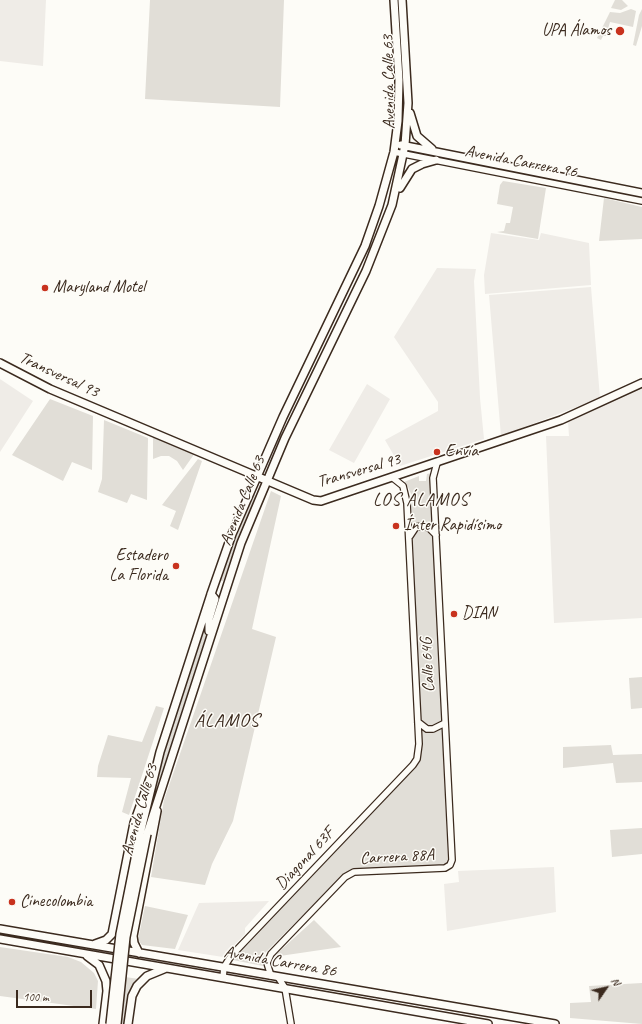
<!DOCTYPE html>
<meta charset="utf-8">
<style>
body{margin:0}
#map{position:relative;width:642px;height:1024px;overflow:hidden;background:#fdfcf7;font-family:Caveat,sans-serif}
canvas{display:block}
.north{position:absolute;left:586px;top:968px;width:40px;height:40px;-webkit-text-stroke:3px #fdfcf7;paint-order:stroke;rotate:56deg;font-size:11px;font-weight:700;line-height:16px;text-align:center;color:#3b2a1e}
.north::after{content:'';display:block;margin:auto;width:14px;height:18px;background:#3b2a1e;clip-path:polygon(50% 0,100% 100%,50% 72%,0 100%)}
.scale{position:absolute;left:16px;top:990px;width:76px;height:18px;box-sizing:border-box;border:2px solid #3b2a1e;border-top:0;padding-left:5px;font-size:12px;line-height:14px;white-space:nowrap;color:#3b2a1e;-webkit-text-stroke:3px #fdfcf7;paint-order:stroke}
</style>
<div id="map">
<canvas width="642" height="1024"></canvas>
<div class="north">N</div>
<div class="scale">100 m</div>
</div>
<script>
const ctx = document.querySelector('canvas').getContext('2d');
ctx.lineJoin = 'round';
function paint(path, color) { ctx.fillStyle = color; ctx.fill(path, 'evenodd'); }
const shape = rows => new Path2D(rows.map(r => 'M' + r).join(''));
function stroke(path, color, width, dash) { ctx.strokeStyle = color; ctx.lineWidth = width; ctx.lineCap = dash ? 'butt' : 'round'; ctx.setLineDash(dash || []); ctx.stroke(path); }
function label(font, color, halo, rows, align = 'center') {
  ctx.font = font + ' Caveat,sans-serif'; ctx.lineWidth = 3; ctx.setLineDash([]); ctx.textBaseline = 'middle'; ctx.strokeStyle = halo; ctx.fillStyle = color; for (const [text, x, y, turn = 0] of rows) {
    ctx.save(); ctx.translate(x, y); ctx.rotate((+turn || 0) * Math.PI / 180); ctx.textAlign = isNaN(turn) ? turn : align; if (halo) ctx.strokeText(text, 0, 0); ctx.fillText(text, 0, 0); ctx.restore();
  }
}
const built = shape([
 [0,0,46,0,43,66,0,61],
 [491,233,539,240,541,233,589,243,591,285,485,294,484,275],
 [437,268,476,269,474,281,480,398,484,439,400,466,385,440,438,411,438,402,394,337],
 [591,287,600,398,501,436,489,295],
 [0,379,33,401,0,452],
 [367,384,390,399,354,463,329,450],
 [642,389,642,618,554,623,546,436,569,436,568,422],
 [554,867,556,912,447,931,444,884,459,882,458,871],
 [269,901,245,928,245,934,223,957,178,950,199,903]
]);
const green = shape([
 [150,0,284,0,280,107,145,99],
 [615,0,622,0,628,6,621,10,611,8],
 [631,9,636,11,633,27,610,22,606,36,603,36,601,40,597,38,610,12,620,13],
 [642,9,642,26,636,46,633,45,639,15],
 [503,181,546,188,538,239,497,232,504,231,506,223,510,223,513,207,497,204,500,185],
 [604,198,642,207,642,239,599,241],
 [50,399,93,416,92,470,72,462,63,481,12,455],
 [104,420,148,438,147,500,131,494,127,503,98,492,102,479],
 [153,437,195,453,183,470,177,461,169,456,161,456,153,459],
 [198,459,202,461,178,530,170,526,176,511,162,505],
 [431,473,448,863,445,866,352,869,344,874,265,953,263,966,233,960,384,801,418,763,420,759,421,738,411,494,408,487,404,482,419,476,419,481,426,481,427,474],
 [271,491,281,496,252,629,276,637,233,821,212,864,205,885,151,877,164,800],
 [252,494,256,495,223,581,220,581],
 [213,599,208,630,145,825,164,754],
 [642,677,642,708,631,709,629,678],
 [156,706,164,708,129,815,122,812,131,778,97,777,98,766,108,735,142,742],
 [611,745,613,755,642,754,642,782,616,783,613,763,563,768,563,747],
 [642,828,642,854,612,857,610,830],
 [145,906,188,915,175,949,142,945,138,940],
 [314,920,341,947,273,957],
 [0,947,68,957,81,962,94,973,98,981,96,1009,0,996],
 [125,977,139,979,135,985,125,1024,120,1024],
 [642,983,642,1024,570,1018,570,1003,591,1002,589,986]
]);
const minor = shape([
 [394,152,642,201],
 [410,536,416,527,423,526,429,528,436,535],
 [418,722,427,729,433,729,445,723],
 [271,976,267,963,271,954,345,877,354,872,445,868,450,865,452,860,433,478,437,463],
 [278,977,285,988,291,1024],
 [223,978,224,967,231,956,413,765,417,759,419,744,407,503,403,486,393,478]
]);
const major = shape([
 [410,113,417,136,432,149],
 [401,145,642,193],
 [400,188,412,169,422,164,436,160],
 [0,363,50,389,313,500,321,501,561,420,642,383],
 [209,631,209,619,215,599,211,594],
 [140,834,160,752,211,594,232,534,283,417,365,246,379,206,394,152,398,121,399,80,394,0],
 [147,834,241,543,285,438,366,271,392,205,405,145,408,103,402,0],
 [0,929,555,1024],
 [0,939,488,1024],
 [95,944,106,940,112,934,134,823,152,773],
 [139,953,134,943,133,936,157,811],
 [87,956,99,965,106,981,107,991,103,1024],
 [128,1024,132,996,137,986,147,976,164,969]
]);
const majorBridge = shape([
 [110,1024,120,934,140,834],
 [117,1024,126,937,147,834]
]);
const markers = [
 [620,31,5,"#c8321e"],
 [45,288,4,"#c8321e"],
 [437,452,4,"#c8321e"],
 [396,526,4,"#c8321e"],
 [176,566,4,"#c8321e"],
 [454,614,4,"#c8321e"],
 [12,902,4,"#c8321e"]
];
const poiNames = [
 ["UPA Álamos",611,31,"right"],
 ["Maryland Motel",53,288],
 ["Envía",445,452],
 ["Ínter Rapidísimo",404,526],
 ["Estadero",168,556,"right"],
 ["La Florida",168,576,"right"],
 ["DIAN",462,614],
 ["Cinecolombia",20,902]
];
const streetNames = [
 ["Avenida Calle 63",389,82,-91],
 ["Avenida Carrera 96",521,162,11],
 ["Transversal 93",59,375,25],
 ["Transversal 93",359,471,-16],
 ["Avenida Calle 63",243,501,-68],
 ["Calle 64G",428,665,-93],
 ["Avenida Calle 63",140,810,-74],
 ["Carrera 88A",397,857,-3],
 ["Diagonal 63F",305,859,-47],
 ["Avenida Carrera 86",280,962,10]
];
const neighbourhoodNames = [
 ["LOS ÁLAMOS",421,500]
];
const quarterNames = [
 ["ÁLAMOS",227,721]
];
paint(built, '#efece7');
paint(green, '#e1ded7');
stroke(minor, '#3b2a1e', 8);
stroke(major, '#3b2a1e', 10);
stroke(minor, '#fdfcf7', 5.5);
stroke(major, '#fdfcf7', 7);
stroke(majorBridge, '#3b2a1e', 10, []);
stroke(majorBridge, '#fdfcf7', 7);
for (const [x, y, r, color] of markers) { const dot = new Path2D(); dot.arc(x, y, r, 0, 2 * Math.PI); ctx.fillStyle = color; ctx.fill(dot); stroke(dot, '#fdfcf7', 1.5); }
label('17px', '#3b2a1e', '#fdfcf7', poiNames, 'left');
label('17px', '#3b2a1e', '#fdfcf7', streetNames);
ctx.letterSpacing = '1px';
label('18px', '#3b2a1e', '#fdfcf7', neighbourhoodNames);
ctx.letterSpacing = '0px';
ctx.letterSpacing = '1px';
label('19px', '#3b2a1e', '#fdfcf7', quarterNames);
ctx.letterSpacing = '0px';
</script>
